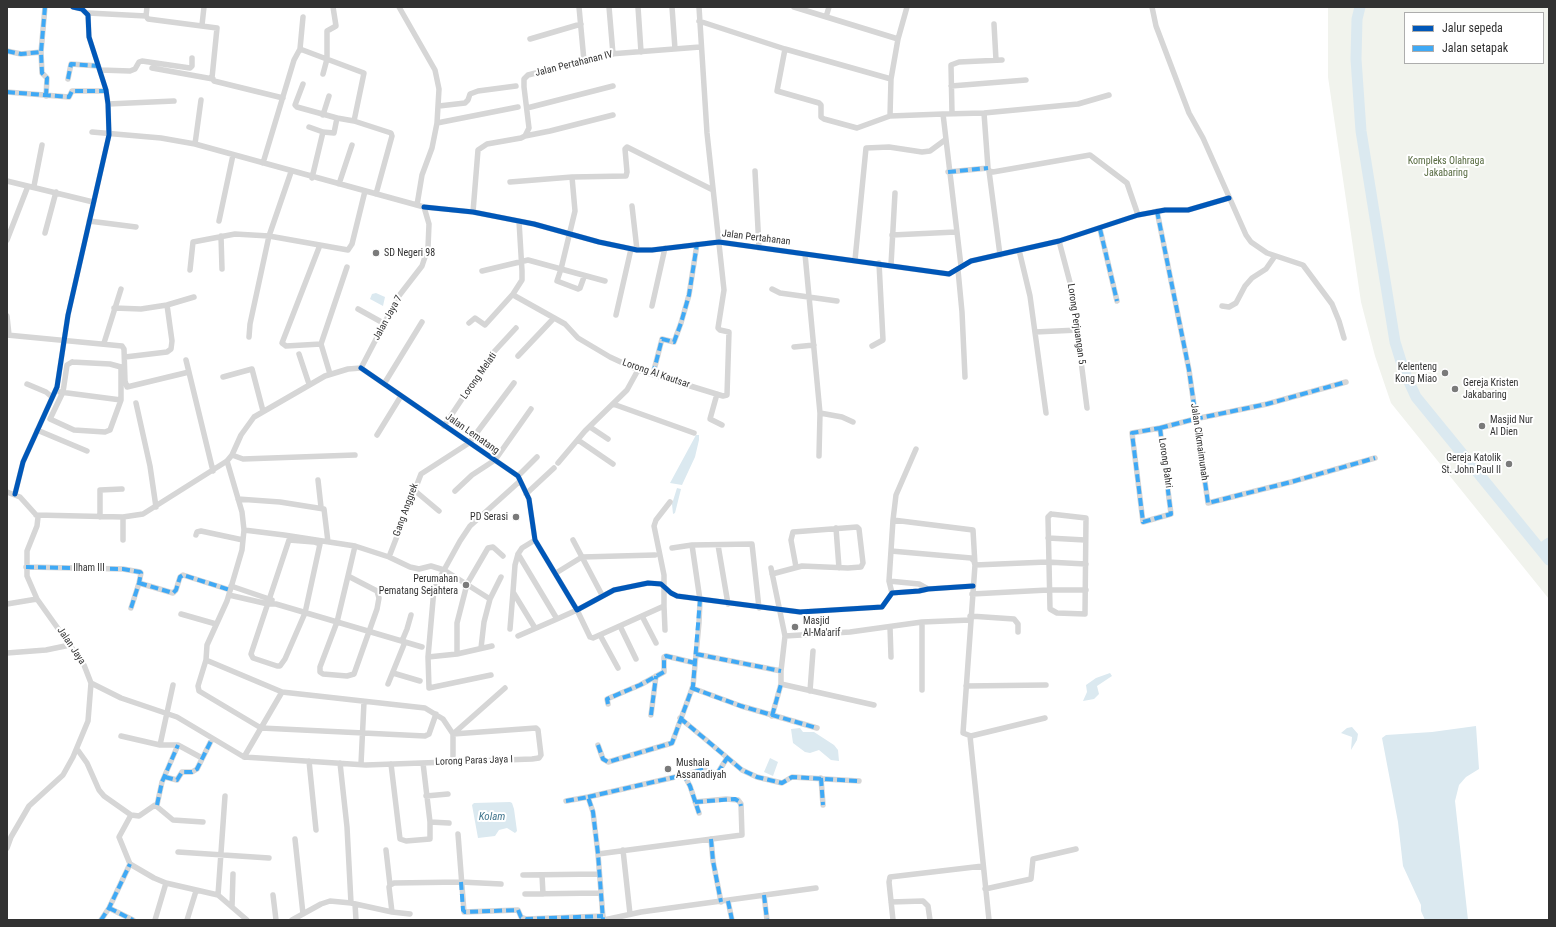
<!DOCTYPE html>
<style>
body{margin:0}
#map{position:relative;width:1556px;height:927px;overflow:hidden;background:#fff;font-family:"Roboto Condensed",sans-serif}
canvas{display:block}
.frame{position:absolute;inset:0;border:8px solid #323232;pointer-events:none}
.legend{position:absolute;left:1404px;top:12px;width:140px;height:52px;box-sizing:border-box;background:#fff;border:1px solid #adadad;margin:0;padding:5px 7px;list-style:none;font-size:12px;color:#323232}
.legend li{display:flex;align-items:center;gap:8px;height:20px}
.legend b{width:20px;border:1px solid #adadad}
</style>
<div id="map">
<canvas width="1556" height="927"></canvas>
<div class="frame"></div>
<ul class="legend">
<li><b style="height:5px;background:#0057b8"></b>Jalur sepeda</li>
<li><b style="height:5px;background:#3fa9f5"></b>Jalan setapak</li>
</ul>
</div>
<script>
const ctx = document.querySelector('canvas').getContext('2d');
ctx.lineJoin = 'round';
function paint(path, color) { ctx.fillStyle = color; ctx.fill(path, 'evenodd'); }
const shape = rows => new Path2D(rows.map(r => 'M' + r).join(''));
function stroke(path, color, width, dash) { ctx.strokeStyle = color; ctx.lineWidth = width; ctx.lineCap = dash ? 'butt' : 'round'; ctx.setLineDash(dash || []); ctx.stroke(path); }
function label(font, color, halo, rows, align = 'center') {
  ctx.font = font + ' "Roboto Condensed",sans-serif'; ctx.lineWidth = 4; ctx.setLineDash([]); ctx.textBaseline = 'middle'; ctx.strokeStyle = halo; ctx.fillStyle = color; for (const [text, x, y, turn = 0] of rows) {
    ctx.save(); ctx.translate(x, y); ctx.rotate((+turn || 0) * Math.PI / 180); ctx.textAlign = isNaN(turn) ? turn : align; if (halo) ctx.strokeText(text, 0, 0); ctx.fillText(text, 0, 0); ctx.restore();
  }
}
const green = shape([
 [1328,7,1549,7,1549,599,1391,403,1375,356,1361,302,1328,77],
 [1405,13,1543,13,1543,63,1405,63]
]);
const water = shape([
 [376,293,385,297,383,306,370,299,372,294],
 [696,435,699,435,699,440,695,457,682,485,670,483],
 [677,488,681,489,675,513,673,514,672,504],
 [1110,673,1112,676,1097,686,1099,694,1094,699,1083,701,1087,692,1086,685,1096,678],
 [1476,726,1479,769,1466,777,1459,785,1455,801,1468,920,1425,920,1421,911,1421,905,1403,866,1398,822,1382,738,1386,735,1432,732],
 [1352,727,1358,734,1357,740,1351,750,1352,737,1341,733,1347,728],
 [800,728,803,732,814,732,834,745,838,750,839,761,831,760,819,750,810,753,805,752,793,743,791,729],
 [770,758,778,762,773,776,764,772],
 [510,802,512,803,514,809,517,831,515,833,507,828,499,830,495,836,478,838,472,805,474,803]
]);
const river = shape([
 [1360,7,1357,19,1356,59,1361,131,1395,342,1404,371,1416,397,1549,560],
 [1540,549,1549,543]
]);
const street = shape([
 [45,7,41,52,42,73,47,78,46,96],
 [147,7,146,16,148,19,217,28,212,78,214,81,283,98],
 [399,7,435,70,439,89,437,123,432,148,422,175,417,205],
 [579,7,584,61],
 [609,7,613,54],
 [638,7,641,52],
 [672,7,675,49],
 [794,7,898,39,891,79,890,116],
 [1152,7,1156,26,1189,113,1203,138,1246,235,1251,242,1267,253,1303,265,1332,304,1339,321,1344,338],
 [88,13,146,16],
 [826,17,829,7],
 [699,21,785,49,891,79],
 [994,24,996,60],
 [202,25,204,7],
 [530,39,581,24],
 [898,39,907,7],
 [300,49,364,73,354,121],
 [785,49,777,91,819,103,821,105,821,117,824,119,857,128,890,116,943,114,961,266],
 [7,51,21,54,41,52],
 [152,68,213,79],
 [100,70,130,71,135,69,139,62,142,61,190,68,192,66,192,58],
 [323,74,327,59,327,31,336,26,333,7],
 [68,79,71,64,98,66],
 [303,84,295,105,297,107,337,118],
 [951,86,1026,80],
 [7,92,69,97,72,91,106,91],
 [108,104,174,101],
 [439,106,465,103,468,100,470,94,478,91,516,86],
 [527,108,613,86],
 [952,113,951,65,959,62,1002,60],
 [984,113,988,168,989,171,993,172,1090,155,1127,183,1138,215],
 [943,114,984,113,1078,104,1109,95],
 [323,115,329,96],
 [437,123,518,107],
 [309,127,323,132],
 [92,132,161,138,195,144,424,207,429,224,428,248,422,266,398,297,361,368],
 [525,136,550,131,613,115],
 [195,144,201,100],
 [263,163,294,60,300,49,303,17],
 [755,171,759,248],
 [989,171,1000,255],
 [948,172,988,168],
 [572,177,626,176,627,172,625,149,627,147,713,190],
 [312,178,323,132,334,133,337,118,354,121,391,133,392,136,376,194],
 [7,181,93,202],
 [510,182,572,177,575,211,561,269,605,281],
 [339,184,352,145],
 [34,186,42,145],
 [632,206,637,250],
 [424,207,473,212,534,224,599,242,637,250,652,250,719,242,949,274,971,261,1059,241,1138,215,1165,210,1188,210,1229,198],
 [1157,211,1189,370,1208,503,1291,482,1375,458],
 [473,212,478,150,487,144,521,138,525,136,529,128,524,87,524,79,528,75,610,54,700,47],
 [89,221,136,227],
 [219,221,233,155],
 [519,221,522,271,522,280,513,294,515,296,565,324,578,338,610,357,638,370,723,396,727,395,729,332,720,330,718,328,724,290,707,133,699,7],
 [1100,229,1117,301],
 [45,233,56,192],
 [892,235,956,232],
 [221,236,222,269],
 [7,240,28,186],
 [1059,241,1072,290,1087,408],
 [320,245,282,343,286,346,321,344],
 [1019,250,1030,296,1046,413],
 [805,254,820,413,842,417,853,422],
 [855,260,866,148,889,147,922,152,930,151,945,140],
 [891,265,895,193],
 [190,270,193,242,235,234,269,236,348,250,352,244,365,191],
 [958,270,962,312,965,377],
 [482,271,528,260,561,269,557,281,578,289,580,288,584,277],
 [772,289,780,293,837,301],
 [652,306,665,248],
 [1222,306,1229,307,1236,303,1245,286,1252,278,1266,269,1275,256],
 [114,308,141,309,167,305,194,297],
 [358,309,385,324],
 [616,315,631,249],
 [7,316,9,335],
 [469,323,475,318,485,325,513,294],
 [1035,332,1078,330],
 [7,335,122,346,124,349,125,381,127,387,189,372],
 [249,337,250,324,269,236,291,172],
 [104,343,121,289],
 [872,346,883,340,879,263],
 [794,347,814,345],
 [299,354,309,384],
 [518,356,554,318],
 [125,357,167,352,171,349,172,341,167,305],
 [186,360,213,471],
 [72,362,110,364,121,367,121,400,110,430,105,432,74,430,50,419,63,392,67,365,72,362],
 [361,368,518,476,529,499,535,540,577,610,614,590,648,583,661,584,671,593,677,596,800,612,882,607,892,593,919,591,928,589,973,586],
 [330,374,321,344,347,267],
 [653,374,662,339,674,342,681,323,689,295,697,244],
 [223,377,252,369,263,411],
 [27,384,46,392,52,397],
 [384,384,422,322],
 [60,392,121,400],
 [717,394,710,419,722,425],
 [136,403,150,466,156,507],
 [613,404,694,433],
 [444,426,492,354,516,328],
 [590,427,608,439],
 [1160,428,1171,514,1143,522,1132,433,1160,428],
 [1160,428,1195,419,1267,404,1346,382],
 [37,430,87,451],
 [377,435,401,396],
 [578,440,613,464],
 [232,455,243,459,355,455],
 [819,456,820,413],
 [227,461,242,512,244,530,242,550,227,601,207,645,206,660,282,692],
 [558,463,585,431,627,390,638,370],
 [518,476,537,457],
 [318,480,321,507],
 [414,490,439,511],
 [455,491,472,475,495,460,531,409],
 [7,492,20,497,38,517,37,526,27,551,27,576,37,599,84,665,91,683,88,721,73,757,63,775,29,806,11,837,7,848],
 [15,494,23,462,57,387,68,315,109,135,108,104,106,90,89,37,88,15,82,9,73,7],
 [526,494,554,468],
 [238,499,280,502,324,509,328,542],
 [1051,514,1086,518,1085,614,1057,613,1050,609,1048,517,1051,514],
 [36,515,123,517,143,514,227,461,232,455,241,435,254,417,325,376,348,369,361,368],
 [100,517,100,490,122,489],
 [123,517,123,540],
 [893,520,896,495,916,449],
 [836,528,839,568],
 [244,530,284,535,355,546,389,557,410,567,419,569,431,566,444,570,434,589,428,657,429,688,491,675],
 [196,535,197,532,201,531,243,540],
 [1048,538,1085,540],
 [289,540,314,542,320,544,305,613,285,659,280,666,277,666,253,658,251,654,289,540],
 [535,540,522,548,518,554,515,565,513,592,535,628],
 [573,540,602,595],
 [718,545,728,604],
 [672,548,692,545],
 [891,551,971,558,974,561,975,565,963,733,971,736,1045,718],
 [518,554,557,619,577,610,590,637,593,638,664,606,664,575,654,526,656,520,670,502],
 [389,557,421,474,469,443,514,383],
 [26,567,123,569,140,572,141,573,139,583,131,608],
 [771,568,785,636,781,671,781,684,772,716],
 [556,573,582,557,655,555],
 [772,574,802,566,848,568,861,567,863,563,859,529,857,527,793,532,791,540,796,567],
 [348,576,377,591,379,598,377,609,354,674,347,676,323,674,320,672,320,667,337,622,348,576,355,546],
 [889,581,919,584,928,589],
 [139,583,173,593,176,590,180,577,183,575,230,590],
 [231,586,272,600],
 [892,593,889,581,893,520,973,530,975,565,1047,562,1086,564],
 [972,594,1048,590,1086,590],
 [229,595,268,604,276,604,422,647],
 [490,599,444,570,460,541,470,526,520,481],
 [7,604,37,599],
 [664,606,665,630],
 [181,614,216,624],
 [642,616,656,643],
 [970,616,1014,619,1018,624,1018,632],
 [620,626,636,659],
 [890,627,891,657],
 [510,629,513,592],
 [600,635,618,668],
 [518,636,557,619],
 [785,636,850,632,922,622,970,620],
 [402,641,407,629,411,615],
 [481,648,484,622,490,599,501,577],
 [7,653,46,650,70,645],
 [457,654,492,646],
 [696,654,781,671],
 [428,657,457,654,457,623,467,584,488,548,493,547,503,556],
 [206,660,198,686,199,691,261,728,425,736,429,734,436,714],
 [393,673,420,681],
 [91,683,121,698,177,717,244,757,282,692,425,708,443,719,453,734,453,762],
 [388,684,405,642],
 [781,684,874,705],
 [966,686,1046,685],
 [692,688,741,706,817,728],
 [922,690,922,622],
 [810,691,813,651],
 [608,704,607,699,640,685,664,672,664,657,666,656,695,663],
 [651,715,656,676],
 [680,718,742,770,757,777,782,783,792,777,859,781],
 [453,734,505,688],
 [121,736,160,745,173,685],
 [970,736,989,920],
 [160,745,178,745,202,758],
 [598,745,603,759,608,762,672,743,693,686,699,623,700,600,692,545,752,544,759,608],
 [77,749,87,763,99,790,104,796,131,815,139,816,155,805,173,820,203,822],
 [244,757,366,765,532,759,539,758,541,755,538,730,536,728,453,734],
 [309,761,316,830],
 [340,763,347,827,351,903],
 [423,763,430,822],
 [361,764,364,702],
 [391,764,400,839,406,841,430,839,430,822,449,823],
 [684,775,705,769,717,774,727,758],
 [165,777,177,780,182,772,192,772,197,769,212,739],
 [821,778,823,805],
 [426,796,448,794],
 [588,797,684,775,690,786,699,813],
 [566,801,588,797,593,812,598,854,603,918],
 [157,805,162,782,178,745],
 [131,815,119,837,130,864,154,878,166,883,218,895,247,920],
 [458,834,464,912,518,910,521,917,526,919,603,916],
 [295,839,303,914],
 [711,839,713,861,721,902],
 [386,850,390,885],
 [623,850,630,914],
 [178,852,269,858],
 [598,854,742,835,741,804,738,800,726,799,695,802],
 [523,875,599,874],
 [542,875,543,894],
 [985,889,1031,879,1033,859,1076,849],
 [525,894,600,893],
 [218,895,225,796],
 [273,895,276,920],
 [764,895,767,920],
 [728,901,732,920],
 [891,902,923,901,928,906,930,920],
 [355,904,356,920],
 [232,907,233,874],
 [109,908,133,920],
 [392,912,410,914],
 [101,920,109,908,130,864],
 [155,920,166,883],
 [187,920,196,891],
 [292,920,321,904,330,901,351,903,392,912,389,887,390,885,394,883,461,882,501,884],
 [604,920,641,912,816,888],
 [893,920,889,882,890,877,983,866]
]);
const quiet = shape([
 [45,7,41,52,42,73,47,78,46,96],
 [7,51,21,54,41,52],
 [68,79,71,64,98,66],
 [7,92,69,97,72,91,106,91],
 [948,172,988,168],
 [1157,211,1189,370,1208,503,1291,482,1375,458],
 [1100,229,1117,301],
 [653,374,662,339,674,342,681,323,689,295,697,244],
 [1160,428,1171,514,1143,522,1132,433,1160,428],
 [1160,428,1195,419,1267,404,1346,382],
 [26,567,123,569,140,572,141,573,139,583,131,608],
 [139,583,173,593,176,590,180,577,183,575,230,590],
 [696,654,781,671],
 [692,688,741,706,817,728],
 [608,704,607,699,640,685,664,672,664,657,666,656,695,663],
 [651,715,656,676],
 [772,716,781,684],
 [680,718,742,770,757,777,782,783,792,777,859,781],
 [598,745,603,759,608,762,672,743,693,686,700,600],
 [684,775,705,769,717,774,727,758],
 [165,777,177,780,182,772,192,772,197,769,212,739],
 [821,778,823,805],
 [588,797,684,775,690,786,699,813],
 [566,801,588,797,593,812,598,854,603,920],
 [695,802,735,799,740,802,741,806],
 [157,805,162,782,178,745],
 [711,839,713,861,721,902],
 [461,882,463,910,465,912,518,910,521,917,526,919,603,916],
 [764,895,767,920],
 [728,901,732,920],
 [109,908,133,920],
 [101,920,109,908,130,864]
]);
const cycleway = shape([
 [424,207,473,212,534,224,599,242,637,250,652,250,719,242,949,274,971,261,1059,241,1138,215,1165,210,1188,210,1229,198],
 [361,368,518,476,529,499,535,540,577,610,614,590,648,583,661,584,671,593,677,596,800,612,882,607,892,593,919,591,928,589,973,586],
 [15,494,23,462,57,387,68,315,109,135,108,104,106,90,89,37,88,15,82,9,73,7]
]);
const markers = [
 [376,253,4,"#7a7a7a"],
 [1445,373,4,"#7a7a7a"],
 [1455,389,4,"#7a7a7a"],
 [1482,426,4,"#7a7a7a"],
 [1509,464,4,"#7a7a7a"],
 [516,517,4,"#7a7a7a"],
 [466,585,4,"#7a7a7a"],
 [795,627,4,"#7a7a7a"],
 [668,769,4,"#7a7a7a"]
];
const streetNames = [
 ["Jalan Pertahanan IV",574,64,-14],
 ["Jalan Pertahanan",756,238,7],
 ["Jalan Jaya 7",388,318,-61],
 ["Lorong Perjuangan 5",1076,324,82],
 ["Lorong Al Kautsar",656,374,19],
 ["Lorong Melati",479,376,-55],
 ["Jalan Lematang",472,434,35],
 ["Jalan Cikmaimunah",1199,442,82],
 ["Lorong Bahri",1165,463,82],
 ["Gang Anggrek",406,510,-70],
 ["Ilham III",89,568],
 ["Jalan Jaya",71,646,56],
 ["Lorong Paras Jaya I",474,761,-2]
];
const parkNames = [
 ["Kompleks Olahraga",1446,161],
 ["Jakabaring",1446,173]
];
const poiNames = [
 ["SD Negeri 98",384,253],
 ["Kelenteng",1437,367,"right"],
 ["Kong Miao",1437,379,"right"],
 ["Gereja Kristen",1463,383],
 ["Jakabaring",1463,395],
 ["Masjid Nur",1490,420],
 ["Al Dien",1490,432],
 ["Gereja Katolik",1501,458,"right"],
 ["St. John Paul II",1501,470,"right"],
 ["PD Serasi",508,517,"right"],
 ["Perumahan",458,579,"right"],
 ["Pematang Sejahtera",458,591,"right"],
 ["Masjid",803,621],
 ["Al-Ma'arif",803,633],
 ["Mushala",676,763],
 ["Assanadiyah",676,775]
];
const waterNames = [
 ["Kolam",492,817]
];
paint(green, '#f1f3ed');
paint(water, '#dbe9f0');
stroke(river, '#dbe9f0', 11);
stroke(street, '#d6d6d6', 5.5);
stroke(quiet, '#3fa9f5', 4, [8, 4]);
stroke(cycleway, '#0057b8', 5);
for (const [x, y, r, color] of markers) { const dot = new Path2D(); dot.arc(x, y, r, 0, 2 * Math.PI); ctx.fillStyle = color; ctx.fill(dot); stroke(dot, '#fff', 1.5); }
label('10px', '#323232', '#fff', streetNames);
label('10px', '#586b41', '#fff', parkNames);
label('10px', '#323232', '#fff', poiNames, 'left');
label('italic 11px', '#44778f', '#fff', waterNames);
</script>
